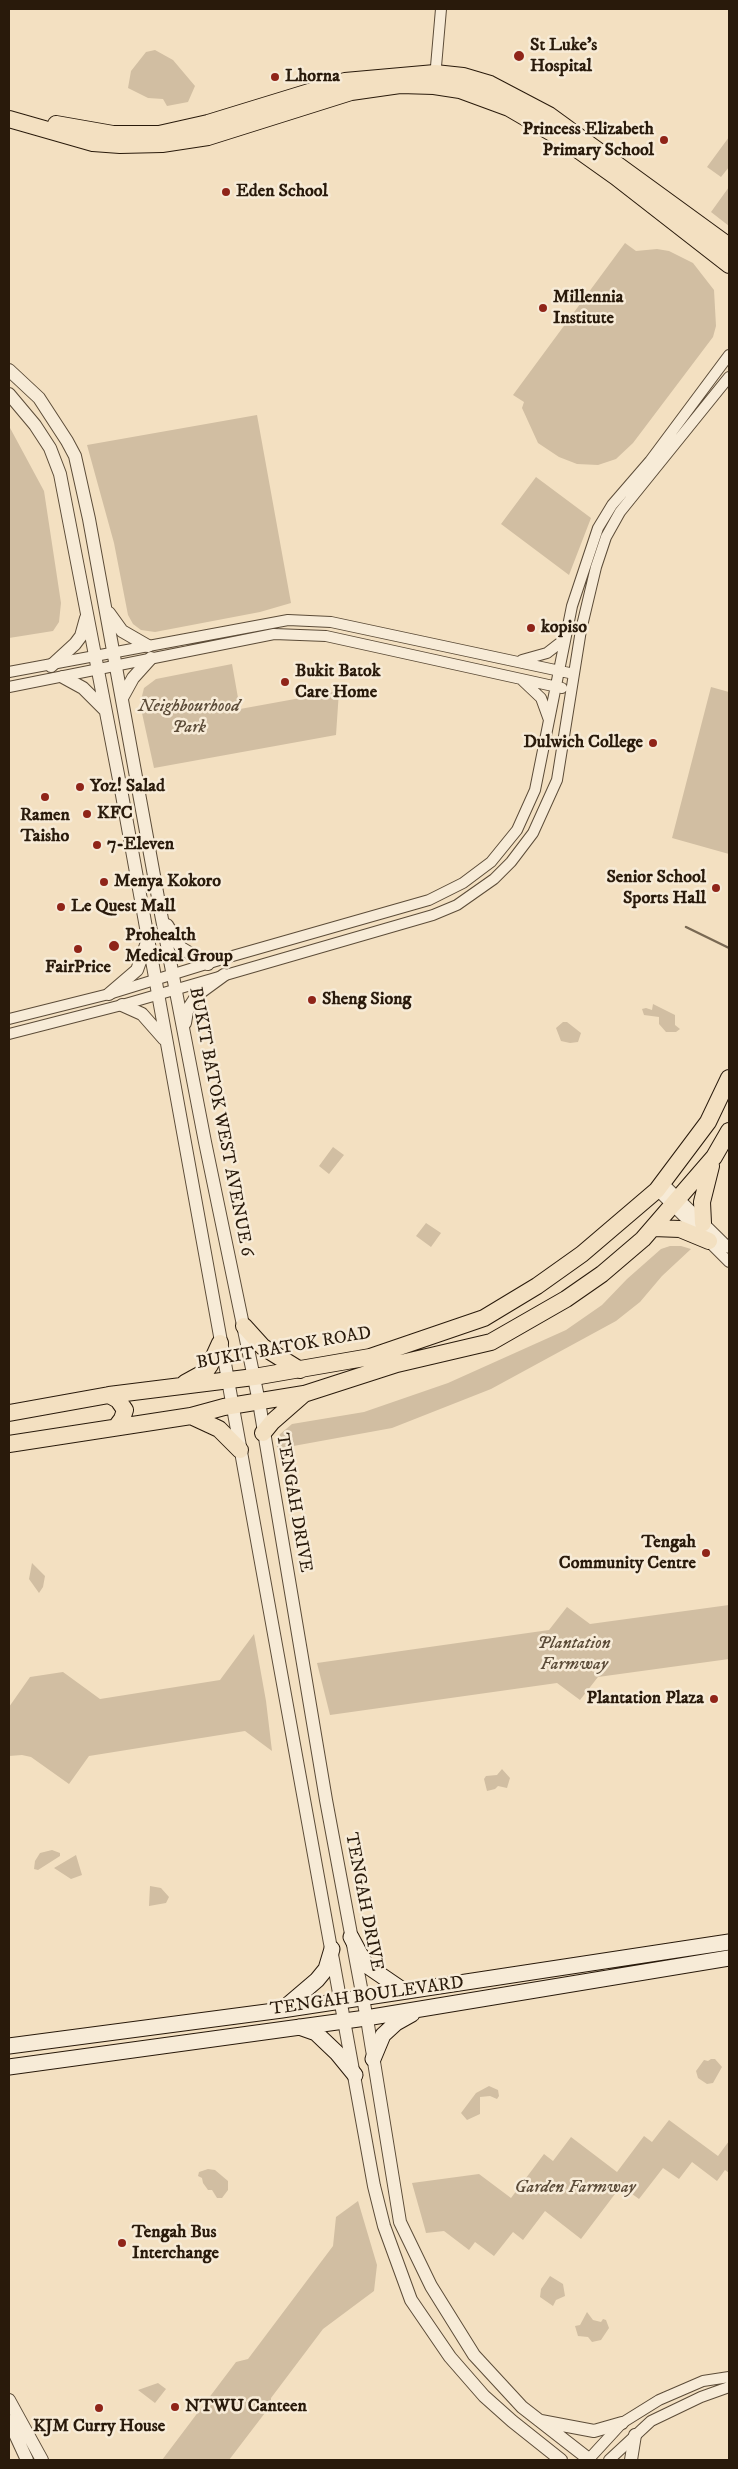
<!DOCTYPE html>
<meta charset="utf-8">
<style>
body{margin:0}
#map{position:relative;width:738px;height:2469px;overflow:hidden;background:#f3e0c1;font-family:"IM FELL DW Pica",serif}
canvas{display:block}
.frame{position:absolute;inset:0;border:10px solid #291a0b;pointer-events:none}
</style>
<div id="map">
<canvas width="738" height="2469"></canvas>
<div class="frame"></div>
</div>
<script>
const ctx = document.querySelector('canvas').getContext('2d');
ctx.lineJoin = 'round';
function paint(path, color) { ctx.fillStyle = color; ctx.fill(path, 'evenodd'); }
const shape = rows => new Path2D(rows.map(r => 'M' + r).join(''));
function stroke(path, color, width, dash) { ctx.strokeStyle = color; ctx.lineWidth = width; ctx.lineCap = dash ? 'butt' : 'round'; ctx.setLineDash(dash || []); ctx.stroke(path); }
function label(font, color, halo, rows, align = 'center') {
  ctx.font = font + ' "IM FELL DW Pica",serif'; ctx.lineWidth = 5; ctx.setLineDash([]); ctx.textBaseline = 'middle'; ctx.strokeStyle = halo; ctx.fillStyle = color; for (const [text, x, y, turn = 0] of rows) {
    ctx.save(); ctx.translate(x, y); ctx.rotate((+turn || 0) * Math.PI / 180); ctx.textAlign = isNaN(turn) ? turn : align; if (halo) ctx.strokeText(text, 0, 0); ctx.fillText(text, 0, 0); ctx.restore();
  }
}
const green = shape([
 [155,50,173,60,195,86,188,102,167,106,163,99,148,98,128,88,131,71,146,52],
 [729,137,729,167,721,177,707,167],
 [729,187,729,226,711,212],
 [625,243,636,251,657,249,669,251,693,263,714,290,716,326,713,337,633,443,616,459,598,465,577,464,559,457,538,443,522,408,524,402,513,395],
 [257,415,291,603,260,612,155,632,141,630,133,624,128,615,114,543,87,445],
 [9,426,44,491,61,603,59,622,53,631,9,638],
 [536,477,591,518,569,575,501,524],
 [232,664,240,709,339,691,336,735,154,768,140,704,144,688,156,679],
 [711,687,729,692,729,854,672,838],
 [653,1004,675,1015,675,1025,680,1029,676,1032,666,1032,659,1024,659,1017,644,1015,642,1009,646,1008,652,1010],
 [563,1022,567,1022,581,1033,578,1042,570,1043,561,1041,556,1028],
 [333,1147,344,1155,329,1174,319,1166],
 [426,1223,441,1233,431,1247,416,1236],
 [670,1246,681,1246,691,1249,662,1276,640,1302,616,1321,491,1389,392,1428,277,1449,277,1441,280,1434,292,1424,364,1412,448,1383,566,1330,602,1305,627,1279,661,1249],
 [32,1563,45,1576,43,1587,39,1593,29,1579],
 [729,1605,729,1659,598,1677,580,1700,557,1683,330,1715,317,1663,549,1630,567,1607,590,1624],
 [254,1634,266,1701,272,1751,245,1731,89,1756,69,1784,31,1757,22,1755,9,1756,9,1707,30,1677,63,1672,100,1699,220,1680],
 [502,1769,510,1778,507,1788,498,1786,495,1789,487,1791,484,1779,486,1776,497,1775],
 [52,1850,60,1853,60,1856,38,1870,34,1869,35,1861,40,1853],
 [76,1855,82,1875,71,1879,54,1868],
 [150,1886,161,1888,169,1897,166,1903,149,1906],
 [711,2059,715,2059,722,2067,713,2083,707,2084,698,2078,696,2071,704,2060,708,2061],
 [489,2086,498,2090,499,2096,497,2099,490,2096,480,2097,480,2114,467,2120,461,2113,476,2093],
 [669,2120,718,2156,729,2141,729,2173,725,2170,717,2181,692,2162,679,2179,663,2168,639,2199,621,2186,581,2239,545,2211,523,2240,513,2232,494,2256,475,2242,469,2250,444,2231,426,2233,425,2229,412,2183,479,2174,511,2198,544,2154,553,2161,571,2137,617,2172,644,2136,652,2142],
 [208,2169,215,2170,228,2181,228,2190,222,2198,217,2198,212,2190,208,2190,203,2183,202,2178,198,2176,199,2172],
 [358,2201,377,2265,374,2291,323,2329,271,2398,271,2405,229,2460,162,2460,236,2362,248,2359,333,2246,336,2217],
 [550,2276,563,2284,565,2296,556,2300,553,2306,540,2297,541,2289],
 [587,2312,593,2320,601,2322,603,2319,606,2320,609,2328,601,2340,592,2342,588,2337,578,2336,575,2326,580,2325],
 [158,2383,166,2389,155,2403,138,2390]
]);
const stream = shape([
 [686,927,729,948]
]);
const minor = shape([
 [435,78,441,9],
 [522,660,547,653,565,639],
 [9,672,288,620,331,622,574,674],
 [523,681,541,698,549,720],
 [9,687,274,634,326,636,562,688],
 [9,1019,109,994,229,957,429,900,463,883,491,862,517,830,535,790,572,606,598,528,612,505,650,461,729,355],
 [9,1034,122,1005,433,915,457,905,494,879,511,862,533,833,557,780,581,630,596,567,606,537,620,512,729,377],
 [663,1183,729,1248],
 [657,1190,729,1262],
 [588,2460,622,2423,659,2400,703,2381,729,2377],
 [609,2460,651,2421,701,2397,729,2387]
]);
const tertiary = shape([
 [9,370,39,398,67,441,75,456,89,519,161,914,205,1142,259,1402,326,1800,368,2025,400,2222,431,2286,474,2355,522,2407,590,2460],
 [9,394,35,425,50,448,60,474,122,795,374,2186,384,2226,411,2300,450,2357,484,2396,512,2421,561,2460],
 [109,613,122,631,148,646],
 [51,666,75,644,81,636,86,618],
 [63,677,83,688,105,710],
 [122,698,133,678,151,658],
 [167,925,181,948,208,964],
 [109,994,137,970,146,945],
 [122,1005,142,1014,164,1039],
 [185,1023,187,1011,198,994,224,975],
 [9,2400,42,2460],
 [9,2421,27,2460],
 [541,2421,594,2431,622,2423],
 [631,2460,635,2435]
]);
const secondary = shape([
 [351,1937,366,1965,404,1991],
 [283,2009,317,1980,326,1969,332,1949],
 [299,2027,316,2033,337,2053,355,2075],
 [9,2046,282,2010,729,1942],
 [373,2059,383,2035,396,2023,412,2014],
 [9,2067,366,2018,729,1958]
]);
const primary = shape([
 [9,119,93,143,120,145,162,144,208,137,351,92,400,85,434,86,460,90,509,108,564,140,616,177,729,265],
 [56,124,113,134,159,134,208,123,345,81,435,73,463,76,490,84,549,115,729,246],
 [703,1223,702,1202,711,1166],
 [653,1228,680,1229,709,1241],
 [244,1326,263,1347,300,1370],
 [185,1383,205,1372,210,1365,220,1343],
 [109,1395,118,1400,125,1410,122,1419,116,1427],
 [9,1413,109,1395,254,1377,370,1357,484,1318,537,1286,582,1254,657,1190,708,1122,729,1078],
 [191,1416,219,1429,240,1450],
 [263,1433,272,1422,304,1394],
 [9,1444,191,1416,224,1407,304,1394,397,1364,491,1342,566,1299,602,1274,643,1239,714,1157,729,1131]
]);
const markers = [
 [519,56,6,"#8f2418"],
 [275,77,5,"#8f2418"],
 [664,140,5,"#8f2418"],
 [226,192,5,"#8f2418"],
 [543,308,5,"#8f2418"],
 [531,628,5,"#8f2418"],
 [285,682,5,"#8f2418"],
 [653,743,5,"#8f2418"],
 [80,787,5,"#8f2418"],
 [45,797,5,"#8f2418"],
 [87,814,5,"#8f2418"],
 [97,845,5,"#8f2418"],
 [104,882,5,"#8f2418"],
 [716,888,5,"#8f2418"],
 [61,907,5,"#8f2418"],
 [114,946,6,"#8f2418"],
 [78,949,5,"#8f2418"],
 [312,1000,5,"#8f2418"],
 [706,1553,5,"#8f2418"],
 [714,1699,5,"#8f2418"],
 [122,2243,5,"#8f2418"],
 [175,2407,5,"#8f2418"],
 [99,2408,5,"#8f2418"]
];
const poiNames = [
 ["St Luke’s",530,46],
 ["Hospital",530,67],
 ["Lhorna",285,77],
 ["Princess Elizabeth",654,130,"right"],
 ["Primary School",654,151,"right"],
 ["Eden School",236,192],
 ["Millennia",553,298],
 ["Institute",553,319],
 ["kopiso",541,628],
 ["Bukit Batok",295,672],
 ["Care Home",295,693],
 ["Dulwich College",643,743,"right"],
 ["Yoz! Salad",90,787],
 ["KFC",97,814],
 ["Ramen",45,816,"center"],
 ["Taisho",45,837,"center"],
 ["7-Eleven",107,845],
 ["Senior School",706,878,"right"],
 ["Sports Hall",706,899,"right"],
 ["Menya Kokoro",114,882],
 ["Le Quest Mall",71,907],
 ["Prohealth",125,936],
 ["Medical Group",125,957],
 ["FairPrice",78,968,"center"],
 ["Sheng Siong",322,1000],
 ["Tengah",696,1543,"right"],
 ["Community Centre",696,1564,"right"],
 ["Plantation Plaza",704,1699,"right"],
 ["Tengah Bus",132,2233],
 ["Interchange",132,2254],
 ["NTWU Canteen",185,2407],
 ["KJM Curry House",99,2427,"center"]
];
const parkNames = [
 ["Neighbourhood",189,707],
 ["Park",189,728],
 ["Plantation",574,1644],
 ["Farmway",574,1665],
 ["Garden Farmway",575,2188]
];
const streetNames = [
 ["BUKIT BATOK WEST AVENUE 6",220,1122,79],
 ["BUKIT BATOK ROAD",284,1349,-10],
 ["TENGAH DRIVE",293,1503,80],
 ["TENGAH DRIVE",363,1902,79],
 ["TENGAH BOULEVARD",367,1997,-8]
];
paint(green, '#d1bea2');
stroke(stream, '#796953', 2.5);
stroke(minor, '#5c4c38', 12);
stroke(tertiary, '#5c4c38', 14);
stroke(secondary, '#291a0b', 17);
stroke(primary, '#291a0b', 18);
stroke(minor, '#f7ebd7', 10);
stroke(tertiary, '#f7ebd7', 12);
stroke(secondary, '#f7ebd7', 15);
stroke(primary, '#f3e0c1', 16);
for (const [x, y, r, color] of markers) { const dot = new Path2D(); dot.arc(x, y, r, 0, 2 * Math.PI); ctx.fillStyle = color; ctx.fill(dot); stroke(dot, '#f7ebd7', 2); }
label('bold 18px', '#291a0b', '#f7ebd7', poiNames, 'left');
label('italic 18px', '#5b4b38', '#f7ebd7', parkNames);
label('18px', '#291a0b', '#f7ebd7', streetNames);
</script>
